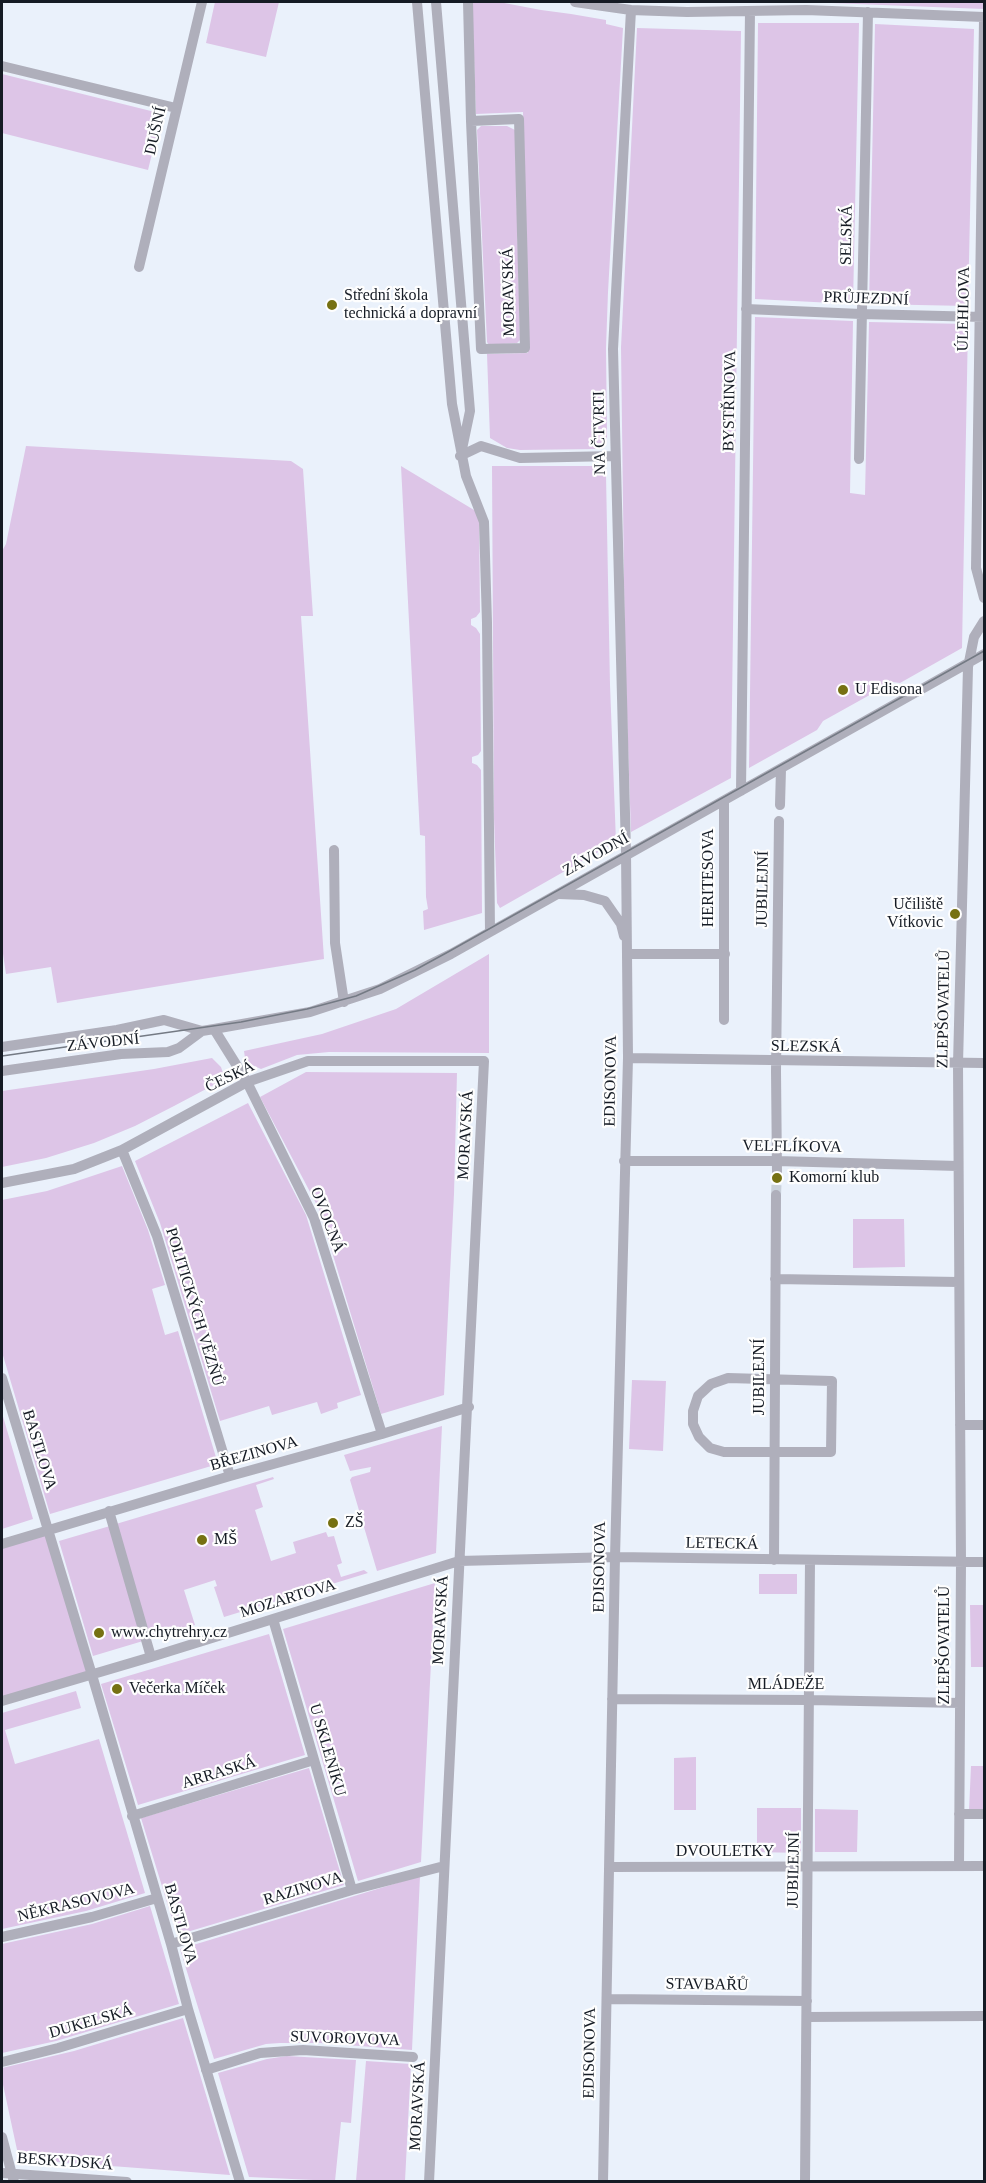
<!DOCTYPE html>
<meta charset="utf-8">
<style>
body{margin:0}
#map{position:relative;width:986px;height:2183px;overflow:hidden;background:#eaf1fb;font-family:"Times New Roman",serif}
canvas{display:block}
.frame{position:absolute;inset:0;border:3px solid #151b24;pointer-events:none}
</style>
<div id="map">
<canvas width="986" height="2183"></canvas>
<div class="frame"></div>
</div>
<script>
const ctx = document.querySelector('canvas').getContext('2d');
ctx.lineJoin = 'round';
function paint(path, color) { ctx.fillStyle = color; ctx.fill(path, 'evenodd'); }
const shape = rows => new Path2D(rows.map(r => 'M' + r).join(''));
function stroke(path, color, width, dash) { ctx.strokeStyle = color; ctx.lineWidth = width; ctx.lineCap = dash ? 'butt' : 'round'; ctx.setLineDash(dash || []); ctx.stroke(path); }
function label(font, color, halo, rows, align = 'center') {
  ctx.font = font + ' "Times New Roman",serif'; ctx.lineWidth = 4.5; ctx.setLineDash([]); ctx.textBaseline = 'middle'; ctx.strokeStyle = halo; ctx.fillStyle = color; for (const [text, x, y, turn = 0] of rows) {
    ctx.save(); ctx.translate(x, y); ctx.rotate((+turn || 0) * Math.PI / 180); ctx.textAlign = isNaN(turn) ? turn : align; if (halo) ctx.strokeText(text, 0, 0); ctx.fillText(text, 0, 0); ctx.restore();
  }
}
const green = shape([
 [215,2,279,2,266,57,206,43],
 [472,2,499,2,541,10,571,14,606,20,606,24,623,28,608,292,606,348,607,437,604,444,597,449,520,450,507,448,490,438,487,354,528,353,523,112,476,114],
 [806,2,984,2,984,9],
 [758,23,859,23,853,304,755,299],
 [875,24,974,29,968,306,869,304],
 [637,28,741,31,731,778,631,832,625,658,621,347],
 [2,74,159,113,161,117,148,170,2,133],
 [481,126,507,126,515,130,520,340,517,343,489,345,487,342,477,130],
 [755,317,853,321,850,493,865,495,869,322,968,324,962,648,900,683,893,682,823,721,817,730,749,768],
 [26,446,291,461,303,469,313,616,301,616,324,959,57,1003,51,967,6,974,2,947,2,551,6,544],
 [401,466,479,513,480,612,476,617,471,619,471,625,476,628,480,634,481,751,478,755,472,757,472,763,477,765,481,770,482,913,424,930,423,911,428,909,426,897,425,836,420,835],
 [492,466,596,466,603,469,606,475,610,685,616,842,500,908,497,903,494,818],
 [489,954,489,1053,329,1052,297,1055,261,1069,250,1064,245,1058,244,1051,322,1034,396,1009],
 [212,1058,221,1067,225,1079,174,1106,135,1126,94,1143,46,1158,2,1167,2,1091,154,1069],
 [306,1072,457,1073,454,1194,444,1395,381,1414,319,1209,260,1097],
 [248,1103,306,1215,361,1395,337,1403,338,1408,321,1414,317,1402,272,1415,269,1406,220,1421,160,1223,135,1161],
 [122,1166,148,1230,165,1285,152,1289,165,1335,178,1331,218,1464,50,1514,2,1352,2,1200,47,1191],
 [853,1219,904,1219,905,1267,853,1268],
 [632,1380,666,1381,663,1451,629,1449],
 [2,1413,33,1519,2,1529],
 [442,1426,436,1553,377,1571,350,1480,352,1477,370,1472,371,1467,350,1471,344,1455],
 [273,1477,274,1479,256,1485,263,1507,255,1510,271,1561,296,1553,293,1542,326,1532,328,1537,334,1536,342,1563,337,1565,341,1577,364,1570,368,1573,224,1617,214,1587,217,1586,215,1580,184,1590,195,1625,149,1639,116,1524],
 [110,1526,143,1641,93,1656,59,1541],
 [47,1531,92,1675,2,1701,2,1544],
 [759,1574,797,1574,797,1594,759,1594],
 [435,1583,421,1862,358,1881,283,1629],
 [970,1605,984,1605,984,1667,971,1667],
 [269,1634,305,1755,138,1805,101,1684],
 [76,1691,81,1708,5,1730,15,1764,99,1739,145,1893,86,1911,2,1929,2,1713],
 [696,1757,696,1810,674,1810,674,1758],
 [971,1766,984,1766,984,1811,969,1811],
 [309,1768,344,1885,177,1935,141,1818],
 [757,1808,801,1808,801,1853,757,1852],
 [815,1809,858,1810,857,1852,815,1852],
 [420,1876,412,2050,320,2043,280,2043,266,2044,214,2059,180,1949],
 [150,1906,179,2004,56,2041,2,2053,2,1944,92,1924],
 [183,2018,230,2175,19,2159,2,2080,2,2068,74,2051],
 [287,2056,356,2060,351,2123,341,2122,335,2181,249,2177,218,2073,267,2059],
 [366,2061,411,2064,405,2181,356,2181]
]);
const streetTunnel = shape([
 [776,1195,777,1173]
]);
const street = shape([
 [417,2,452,404,466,476,484,522,487,623,490,932],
 [436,2,470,411,462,449],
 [468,2,471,121,481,349,525,348,519,119,471,121],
 [575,2,631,10,687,12,806,10,984,17],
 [984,20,976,568,984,598],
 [2,66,176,108],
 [139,267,202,2],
 [746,309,861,314,984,317],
 [460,456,481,446,520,458,615,456],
 [859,459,868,12],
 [741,791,750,11],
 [724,801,724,1020],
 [780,805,781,769],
 [334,850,335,943,344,1002],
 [559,894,584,895,605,901,621,924,624,936],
 [628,954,725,954],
 [214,1029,247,1082,314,1218,382,1434],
 [2,1047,117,1030,164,1020,202,1031,214,1029,310,1012,380,989,451,954,984,654],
 [628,1058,984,1063],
 [2,1071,121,1054,168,1052,179,1048,202,1031],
 [122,1150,157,1236,230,1476],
 [624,1161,777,1161,958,1166],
 [777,1173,776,1071,779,821],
 [2,1183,74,1169,122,1150,247,1082,308,1061,484,1061,429,2182],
 [775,1279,959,1282],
 [2,1378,92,1675,171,1944,188,2009,240,2182],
 [728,1378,832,1381,831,1452,724,1452,710,1448,699,1437,693,1424,693,1411,698,1396,711,1384,728,1378],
 [960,1425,984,1425],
 [109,1511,151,1657],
 [2,1544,230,1476,382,1434,469,1407],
 [774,1560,776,1195],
 [273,1619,352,1890],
 [612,1699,810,1700,960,1703],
 [2,1701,151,1657,459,1561,615,1557,984,1562],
 [959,1814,984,1814],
 [132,1816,314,1760],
 [959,1866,961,1562,958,1064,968,667,974,637,984,621],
 [610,1867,984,1866],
 [2,1937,92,1917,157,1898],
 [171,1944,352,1890,444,1866],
 [607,1999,807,2001],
 [807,2017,984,2016],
 [2,2062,58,2048,188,2009],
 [206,2070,260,2053,303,2050,413,2057],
 [2,2137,14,2182],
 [2,2173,127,2182],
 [603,2182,615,1557,628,1058,626,852,613,349,631,10],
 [805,2182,810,1560]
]);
const tram = shape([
 [2,1056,241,1022,307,1009,356,996,415,970,448,952,984,651]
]);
const markers = [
 [332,305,6,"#767112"],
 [843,690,6,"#767112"],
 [955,914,6,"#767112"],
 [777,1178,6,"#767112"],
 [333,1523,6,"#767112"],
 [202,1540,6,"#767112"],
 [99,1633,6,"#767112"],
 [117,1689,6,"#767112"]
];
const streetNames = [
 ["DUŠNÍ",156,131,-77],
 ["SELSKÁ",847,235,-89],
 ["MORAVSKÁ",509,292,-91],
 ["PRŮJEZDNÍ",866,299,2],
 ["ÚLEHLOVA",964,309,-89],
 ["BYSTŘINOVA",730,401,-89],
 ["NA ČTVRTI",600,433,-91],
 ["ZÁVODNÍ",596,855,-29],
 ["HERITESOVA",709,878,-90],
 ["JUBILEJNÍ",763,889,-89],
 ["ZLEPŠOVATELŮ",944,1009,-89],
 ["ZÁVODNÍ",103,1043,-6],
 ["SLEZSKÁ",806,1047,1],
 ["ČESKÁ",230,1077,-26],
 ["EDISONOVA",611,1081,-89],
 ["MORAVSKÁ",466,1135,-87],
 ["VELFLÍKOVA",792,1147,1],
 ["OVOCNÁ",327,1220,69],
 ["POLITICKÝCH VĚZŇŮ",194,1307,73],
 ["JUBILEJNÍ",760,1377,-90],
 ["BASTLOVA",39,1450,73],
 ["BŘEZINOVA",254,1454,-16],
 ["LETECKÁ",722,1544,1],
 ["EDISONOVA",600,1567,-89],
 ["MOZARTOVA",288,1599,-17],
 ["MORAVSKÁ",441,1620,-87],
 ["ZLEPŠOVATELŮ",945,1645,-90],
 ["MLÁDEŽE",786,1685],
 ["U SKLENÍKU",327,1750,74],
 ["ARRASKÁ",219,1773,-17],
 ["DVOULETKY",725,1852],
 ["JUBILEJNÍ",794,1870,-89],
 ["RAZINOVA",303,1889,-17],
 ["NĚKRASOVOVA",76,1903,-14],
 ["BASTLOVA",180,1924,74],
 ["STAVBAŘŮ",707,1985,1],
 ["DUKELSKÁ",91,2022,-16],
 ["SUVOROVOVA",345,2039,2],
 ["EDISONOVA",590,2053,-89],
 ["MORAVSKÁ",418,2106,-87],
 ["BESKYDSKÁ",65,2162,4]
];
const poiNames = [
 ["Střední škola",344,296],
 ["technická a dopravní",344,314],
 ["U Edisona",855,690],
 ["Učiliště",943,905,"right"],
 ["Vítkovic",943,923,"right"],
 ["Komorní klub",789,1178],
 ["ZŠ",345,1523],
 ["MŠ",214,1540],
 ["www.chytrehry.cz",111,1633],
 ["Večerka Míček",129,1689]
];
paint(green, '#ddc5e7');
stroke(streetTunnel, '#cad1db', 10, [10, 5]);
stroke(street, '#afafbb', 10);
stroke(tram, '#747a84', 1.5);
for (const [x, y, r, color] of markers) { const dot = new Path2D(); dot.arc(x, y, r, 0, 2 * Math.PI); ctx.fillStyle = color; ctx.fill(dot); stroke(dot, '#fefefe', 2); }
label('16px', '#151b24', '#fefefe', streetNames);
label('16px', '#151b24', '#fefefe', poiNames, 'left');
</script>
